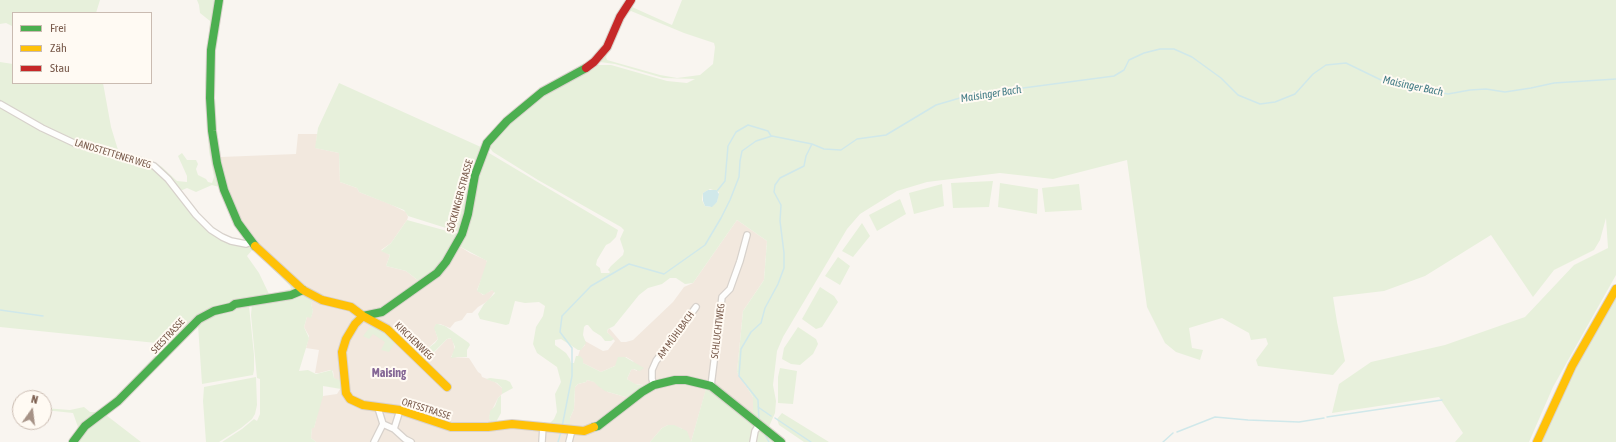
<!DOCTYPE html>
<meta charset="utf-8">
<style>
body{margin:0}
#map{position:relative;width:1616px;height:442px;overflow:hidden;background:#f9f5f0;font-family:"Asap Condensed",sans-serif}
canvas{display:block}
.legend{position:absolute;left:12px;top:12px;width:140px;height:72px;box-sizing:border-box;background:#fffaf3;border:1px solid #cabbb1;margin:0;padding:5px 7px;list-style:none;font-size:12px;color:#7a5c4d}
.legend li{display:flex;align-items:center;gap:8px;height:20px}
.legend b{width:20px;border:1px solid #cabbb1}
.north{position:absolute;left:12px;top:390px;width:40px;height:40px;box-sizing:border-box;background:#fffaf3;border:1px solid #cabbb1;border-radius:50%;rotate:14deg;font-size:11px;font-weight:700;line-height:16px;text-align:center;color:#7a5c4d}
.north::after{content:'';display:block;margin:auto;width:14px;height:18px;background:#a69286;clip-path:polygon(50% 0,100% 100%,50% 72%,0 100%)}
</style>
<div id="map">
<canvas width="1616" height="442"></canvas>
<ul class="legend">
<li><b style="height:5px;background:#4caf50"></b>Frei</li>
<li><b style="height:5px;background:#ffc107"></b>Zäh</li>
<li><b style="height:5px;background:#c62828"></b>Stau</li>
</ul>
<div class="north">N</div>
</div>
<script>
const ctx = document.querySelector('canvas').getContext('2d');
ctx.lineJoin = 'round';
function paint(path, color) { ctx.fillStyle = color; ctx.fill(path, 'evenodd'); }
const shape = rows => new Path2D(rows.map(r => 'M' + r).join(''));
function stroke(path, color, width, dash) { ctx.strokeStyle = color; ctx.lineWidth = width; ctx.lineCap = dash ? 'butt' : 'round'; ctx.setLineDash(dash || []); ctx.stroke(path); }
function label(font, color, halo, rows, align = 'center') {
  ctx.font = font + ' "Asap Condensed",sans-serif'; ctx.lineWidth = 4; ctx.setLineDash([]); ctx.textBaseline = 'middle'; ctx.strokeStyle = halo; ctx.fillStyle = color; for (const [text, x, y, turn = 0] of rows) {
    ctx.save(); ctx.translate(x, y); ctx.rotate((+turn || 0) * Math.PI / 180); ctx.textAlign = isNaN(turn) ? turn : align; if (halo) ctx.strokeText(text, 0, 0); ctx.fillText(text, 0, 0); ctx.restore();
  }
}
const residential = shape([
 [298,134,317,134,316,148,339,153,340,182,357,188,359,192,390,204,406,212,408,217,407,220,391,243,381,250,390,255,386,266,406,271,420,282,459,246,470,253,486,260,488,264,477,290,483,295,492,290,495,291,488,301,478,307,472,313,467,313,462,320,455,322,450,328,440,324,436,324,435,330,438,339,426,350,420,351,414,347,422,360,433,354,447,339,452,338,455,350,451,357,469,358,478,372,481,374,482,377,495,382,502,388,502,394,498,398,490,414,489,419,493,422,526,421,570,427,570,418,574,409,575,387,578,384,586,382,587,380,595,382,608,392,629,398,643,385,634,384,627,379,631,370,633,369,637,371,633,361,626,357,615,366,601,372,583,363,582,359,578,356,580,350,585,345,585,341,603,351,608,350,615,341,607,332,609,328,621,342,626,342,633,340,673,302,684,287,693,283,737,220,767,241,764,280,743,311,737,372,753,397,753,421,707,386,691,442,681,428,668,425,662,428,650,442,316,442,311,438,312,428,314,428,321,398,323,396,337,394,342,386,334,378,333,371,330,370,319,373,315,373,319,350,306,348,309,336,304,327,307,317,311,317,313,311,311,304,313,300,254,248,228,197,221,157,296,154]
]);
const green = shape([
 [0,0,100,0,96,13,13,13,12,26,6,23,0,24],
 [197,0,217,0,210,41,219,187,212,185,196,192,187,188,180,191,161,170,77,143,0,103,0,62,13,64,13,83,103,83,111,127,118,150,156,163,162,167,177,181,187,182,187,176,178,156,182,153,187,160,196,160,198,164,196,169,198,175,206,179,208,182,212,183,214,177,209,151,205,83,210,21,200,13,199,5],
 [632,0,635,0,632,7,672,25,682,0,1616,0,1616,275,1553,387,1529,442,1455,442,1463,433,1439,397,1332,413,1339,384,1371,362,1445,345,1525,317,1574,265,1608,248,1606,218,1600,240,1594,250,1554,270,1533,297,1491,235,1425,276,1384,291,1333,297,1337,322,1345,361,1333,375,1258,366,1256,360,1268,344,1266,338,1251,340,1249,333,1222,318,1189,328,1192,348,1203,350,1200,360,1176,352,1165,343,1147,307,1127,160,1053,179,1000,173,927,182,897,191,860,214,847,229,783,337,777,351,773,385,776,401,775,413,767,431,781,442,691,442,707,385,753,420,753,397,737,372,743,311,764,280,767,241,737,220,693,283,685,284,676,278,670,278,662,284,648,288,639,295,614,326,608,329,607,332,614,339,611,341,605,341,601,336,593,331,588,325,586,325,584,327,583,335,586,343,581,350,578,350,561,339,555,340,555,345,566,353,570,359,571,363,574,363,576,356,580,356,583,359,583,363,601,372,615,366,618,357,625,357,644,368,640,371,633,369,631,370,627,379,635,384,645,386,629,398,605,391,598,386,594,382,587,380,586,382,578,384,575,387,574,409,570,418,570,427,549,424,554,419,557,412,555,394,561,382,557,367,537,353,533,344,536,327,543,316,545,306,539,302,525,303,515,301,509,324,506,325,480,319,478,314,484,304,495,293,492,290,484,295,477,291,487,261,459,246,475,188,487,153,489,153,618,230,616,237,610,243,606,245,597,260,596,265,600,268,601,273,609,273,610,272,608,270,611,266,623,255,624,251,620,239,624,230,621,227,538,180,493,152,489,147,490,143,533,101,595,65,611,65,667,81,687,83,695,79,663,78,615,64,600,62,599,61],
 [631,11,684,33,714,43,715,47,713,64,700,75,677,78,660,75,607,60,606,57,627,14],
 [710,189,719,192,717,202,710,207,705,206,702,200,703,193],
 [339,83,483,148,460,230,457,231,446,228,408,216,404,210,359,192,357,188,340,182,339,153,315,148,318,128],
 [0,106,34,126,68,142,85,148,138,161,152,167,167,178,192,213,206,227,224,239,254,248,298,289,298,291,235,301,210,309,196,317,122,393,88,421,71,442,69,442,78,427,73,413,44,410,44,408,70,410,84,407,90,412,96,412,120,393,166,344,0,327],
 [253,249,290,286,291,289,269,294,259,273,247,256],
 [993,181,989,207,953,208,951,183],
 [1000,183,1038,189,1037,214,998,207],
 [942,184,944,206,914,214,909,193],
 [1079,184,1082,210,1045,212,1042,188],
 [900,199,906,214,877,231,869,215],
 [407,220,458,234,439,268,420,282,406,271,386,266,390,255,381,251,391,243],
 [862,223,870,236,853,257,842,251],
 [838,257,850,266,840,285,825,276],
 [820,287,834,296,838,302,822,327,816,329,802,319],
 [301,292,313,300,311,304,313,311,311,318,307,317,304,327,309,338,299,371,308,370,316,374,332,370,334,378,342,381,341,389,323,386,323,396,314,428,312,428,311,438,316,442,222,442,242,429,254,419,257,421,260,414,260,379,257,378,251,315,252,304],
 [1616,296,1616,442,1539,442,1559,397],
 [249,306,254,355,254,370,253,375,202,384,198,325,202,320,232,308],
 [436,324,438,324,445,326,469,343,470,345,467,350,467,357,458,357,451,358,455,347,451,338,447,339,432,354,422,360,410,347,414,347,420,351,423,352,435,343,438,339,434,328],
 [370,327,379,327,396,340,389,352,381,350,385,342,373,334,369,339,363,336],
 [798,327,816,339,818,344,813,354,800,365,791,364,782,359,784,348],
 [780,368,797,371,793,404,778,403,778,377],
 [256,377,257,405,255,414,252,419,241,428,219,442,206,442,203,401,204,387],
 [490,378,506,380,510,382,513,388,502,394,502,388,497,383,486,379],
 [501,395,501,413,496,422,491,421,489,419,490,411,495,406,498,398],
 [782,413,829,442,804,442,779,425,777,419],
 [106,415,141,442,78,442,90,426],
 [668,425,674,425,687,431,691,442,650,442,662,428]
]);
const water = shape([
 [708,190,716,190,719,194,717,202,712,207,705,206,703,201,703,193]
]);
const stream = shape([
 [717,191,725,181,728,146,736,132,748,125,768,131,771,136],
 [0,310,43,316],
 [758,407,771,416],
 [1327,417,1442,400],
 [775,418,811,442],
 [759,421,758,400,739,376,741,349,751,332,761,323,765,308,778,284,784,268,784,253,780,221,781,205,774,192,775,185,780,178,804,166,806,156,812,144],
 [562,427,572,376,572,348,560,332,562,316,591,286,629,264,664,274,705,245,721,218,730,200,739,177,740,161,742,151,756,141,772,136,812,144,824,149,841,150,857,139,886,135,936,105,970,95,1114,76,1124,70,1129,60,1144,53,1160,49,1174,49,1192,57,1221,78,1238,95,1260,104,1275,102,1295,94,1313,74,1326,65,1346,63,1381,80,1448,94,1470,90,1486,89,1505,92,1531,88,1554,83,1616,79],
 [1177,432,1215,417,1248,420,1299,422,1324,418],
 [764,433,769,442],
 [558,442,561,432],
 [1163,442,1173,433]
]);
const street = shape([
 [0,104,42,128,76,144,142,161,154,166,168,179,196,215,211,230,222,237,231,241,246,244,251,242],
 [654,385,652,379,652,370,656,361,696,307],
 [711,386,722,297,730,289,740,261,747,235],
 [400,410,394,429,405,439,411,442],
 [383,424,394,429],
 [374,442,383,424,378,408],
 [542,442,543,426],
 [569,442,572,430],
 [753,442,755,431,759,425]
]);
const fast = shape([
 [219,0,211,50,210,98,212,131,217,163,224,190,238,223,255,246],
 [363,316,382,312,437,273,446,262,462,234,468,214,475,175,487,143,507,121,542,92,586,68],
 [594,427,598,426,642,392,654,385,675,380,686,380,711,386,781,442],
 [73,442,85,426,118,401,199,319,214,311,231,307,235,304,291,295,303,290]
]);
const slow = shape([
 [255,246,303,290,322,300,351,307,363,316,387,329,447,387],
 [363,316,355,324,346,339,342,352,346,393,350,399,363,405,400,410,451,427,488,427,512,424,584,431,594,427],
 [1537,442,1572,366,1616,289]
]);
const jam = shape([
 [586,68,594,62,607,47,620,17,631,0]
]);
const streetNames = [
 ["LANDSTETTENER WEG",113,154,17],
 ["SÖCKINGER STRASSE",460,196,-75],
 ["SCHLUCHTWEG",718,331,-83],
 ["AM MÜHLBACH",676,335,-54],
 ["SEESTRASSE",168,336,-47],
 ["KIRCHENWEG",414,341,44],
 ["ORTSSTRASSE",426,409,17]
];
const waterNames = [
 ["Maisinger Bach",1413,86,12],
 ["Maisinger Bach",991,94,-9]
];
const quarterNames = [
 ["Maising",389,373]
];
paint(residential, '#f2e8de');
paint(green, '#e7f0db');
paint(water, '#d0e8ea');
stroke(stream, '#d0e8ea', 1.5);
stroke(street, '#d7d1cb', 8);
stroke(fast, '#d9d2cb', 10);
stroke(slow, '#d9d2cb', 10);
stroke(jam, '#d9d2cb', 10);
stroke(street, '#fefefd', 5.5);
stroke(fast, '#4caf50', 8);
stroke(slow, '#ffc107', 8);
stroke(jam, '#c62828', 8);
label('10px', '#7a5c4d', '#fffaf3', streetNames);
label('italic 11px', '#437c86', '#fffaf3', waterNames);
label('bold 12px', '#846695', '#fffaf3', quarterNames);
</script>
